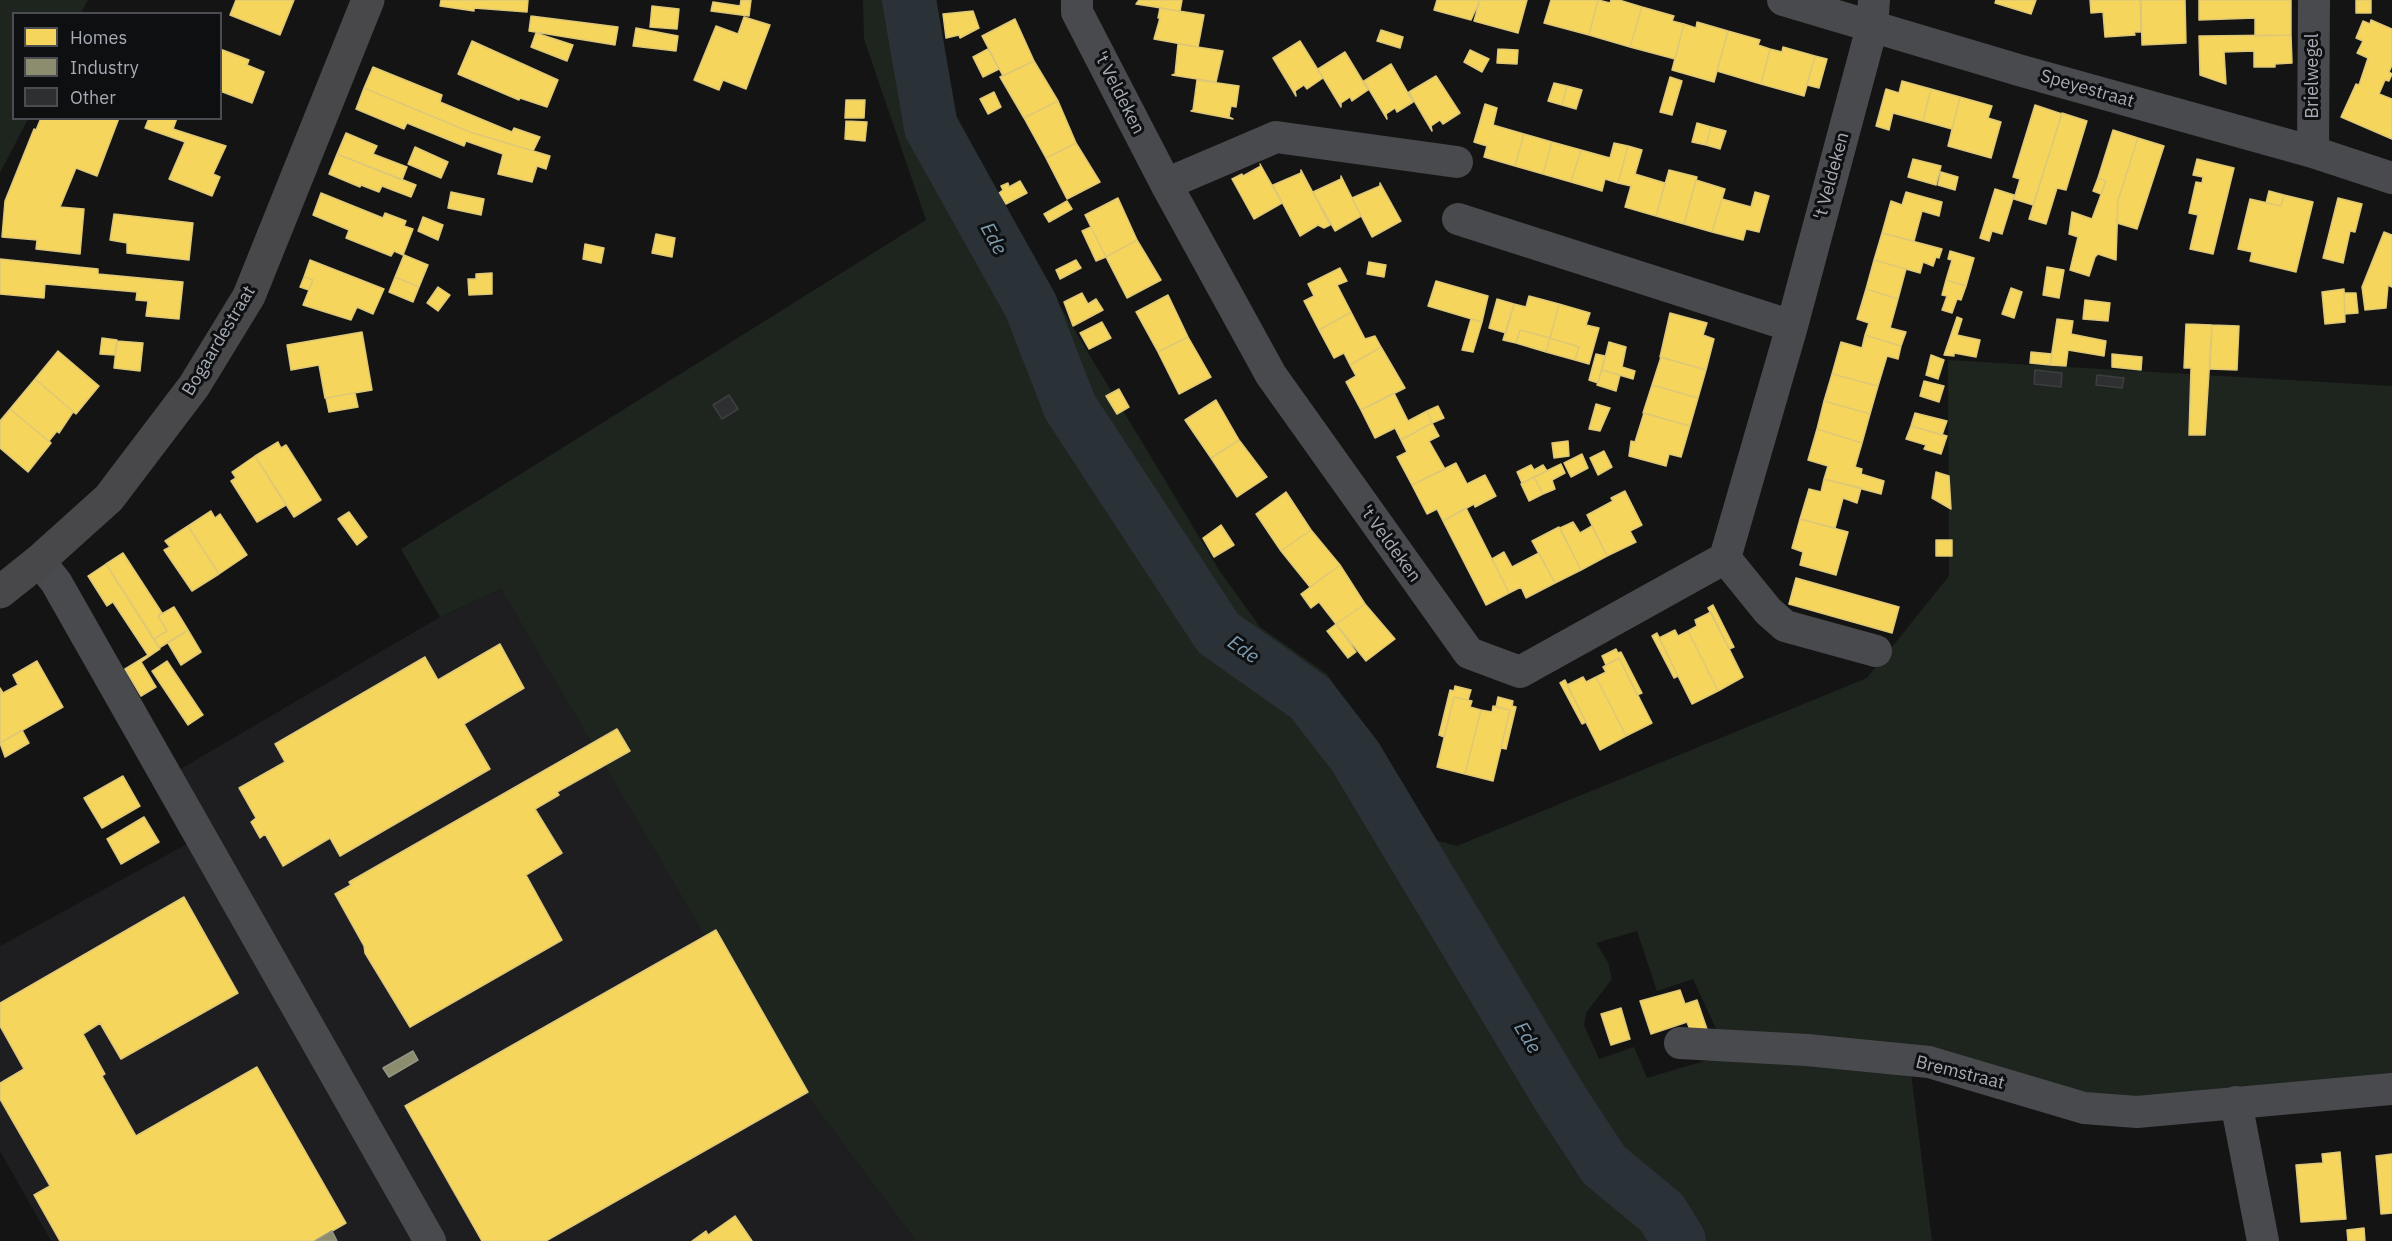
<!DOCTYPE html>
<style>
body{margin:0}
#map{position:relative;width:2392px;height:1241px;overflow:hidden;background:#141414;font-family:"IBM Plex Sans",sans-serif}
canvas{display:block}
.legend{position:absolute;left:12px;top:12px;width:210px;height:108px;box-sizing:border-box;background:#0e0f10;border:2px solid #4b4d52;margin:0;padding:8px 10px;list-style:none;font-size:18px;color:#a6abb5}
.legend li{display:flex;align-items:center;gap:12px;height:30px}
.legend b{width:30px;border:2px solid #4b4d52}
</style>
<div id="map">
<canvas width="2392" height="1241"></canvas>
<ul class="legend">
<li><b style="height:16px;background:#f6d55c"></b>Homes</li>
<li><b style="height:16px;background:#8c8c6e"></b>Industry</li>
<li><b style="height:16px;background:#2e2f30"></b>Other</li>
</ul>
</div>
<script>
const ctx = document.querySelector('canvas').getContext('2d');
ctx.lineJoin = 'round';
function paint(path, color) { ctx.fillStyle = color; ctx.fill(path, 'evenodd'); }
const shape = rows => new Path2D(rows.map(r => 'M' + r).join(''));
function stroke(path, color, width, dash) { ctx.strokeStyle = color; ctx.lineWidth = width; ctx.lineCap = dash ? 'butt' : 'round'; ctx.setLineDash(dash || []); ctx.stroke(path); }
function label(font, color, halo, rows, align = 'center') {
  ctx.font = font + ' "IBM Plex Sans",sans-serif'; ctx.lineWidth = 6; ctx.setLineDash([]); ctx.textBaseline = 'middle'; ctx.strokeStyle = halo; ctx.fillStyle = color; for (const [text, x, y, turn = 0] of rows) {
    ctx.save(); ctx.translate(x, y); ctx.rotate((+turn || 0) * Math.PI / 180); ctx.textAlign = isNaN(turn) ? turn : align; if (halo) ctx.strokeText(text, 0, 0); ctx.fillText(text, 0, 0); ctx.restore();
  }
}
const built = shape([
 [501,589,768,1043,916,1241,51,1241,0,1151,0,946,209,832,177,771,440,617]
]);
const green = shape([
 [0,0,88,0,81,13,14,14,14,118,28,119,0,173],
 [863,0,936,0,954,111,1054,296,1219,570,1260,627,1327,674,1431,839,1457,846,1867,678,1949,576,1948,360,2392,386,2392,1078,2127,1097,2081,1096,1718,1033,1693,979,1657,991,1637,931,1596,943,1608,962,1612,979,1586,1013,1584,1025,1599,1059,1634,1047,1647,1078,1718,1057,1911,1073,1932,1241,1695,1241,1676,1208,1635,1176,1580,1115,1490,967,1466,979,1547,1109,1580,1152,1646,1225,1654,1241,916,1241,768,1043,501,589,440,617,401,549,926,220,864,39]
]);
const homes = shape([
 [236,0,294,0,280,35,230,15,236,0],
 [441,0,528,0,527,12,474,8,474,11,440,6,441,0],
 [741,0,751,0,749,16,711,11,713,2,740,6,741,0],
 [1139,0,1182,0,1180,11,1136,4,1139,0],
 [1437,0,1480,0,1471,20,1434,10,1437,0],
 [1480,0,1527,0,1518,33,1474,21,1480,0],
 [1551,0,1598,0,1589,35,1544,23,1551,0],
 [1598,0,1610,3,1611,0,1619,0,1642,7,1630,47,1589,35,1598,0],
 [1996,0,2036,0,2031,14,1995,3,1996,0],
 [2090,0,2140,0,2141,32,2134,32,2135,35,2105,37,2103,12,2091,13,2090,0],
 [2141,0,2185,0,2186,43,2142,45,2141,0],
 [2199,0,2291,0,2291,35,2255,36,2255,18,2199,20,2199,0],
 [2356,0,2371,0,2371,13,2356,13,2356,0],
 [652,6,679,9,677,29,650,27,652,6],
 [1642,7,1674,16,1672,21,1684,24,1675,59,1630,47,1642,7],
 [1160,8,1204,15,1198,47,1154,39,1160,18,1158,18,1160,8],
 [973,11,979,28,960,38,959,35,946,38,943,14,973,11],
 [531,16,618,27,615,45,529,31,531,16],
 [744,17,770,25,746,89,723,80,719,90,694,80,716,26,738,34,744,17],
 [1015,19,1034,61,1003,76,982,36,1015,19],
 [2371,20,2392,29,2392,65,2389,72,2392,74,2389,81,2385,80,2379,94,2392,99,2392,139,2341,117,2356,84,2359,85,2368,58,2357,53,2363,41,2356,38,2363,21,2370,24,2371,20],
 [1697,22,1728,31,1714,82,1672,70,1684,24,1696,28,1697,22],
 [636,28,678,36,676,51,633,46,636,28],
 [1381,30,1403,37,1400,48,1377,41,1381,30],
 [1728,31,1760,40,1758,45,1770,49,1761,84,1717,71,1728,31],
 [536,33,573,45,567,61,531,47,536,33],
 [2291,35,2292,63,2275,64,2275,67,2254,67,2254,51,2224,52,2226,84,2200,75,2199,36,2291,35],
 [472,41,558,80,547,107,520,98,519,100,458,74,472,41],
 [1300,41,1323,78,1307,89,1304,85,1295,91,1296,96,1273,58,1300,41],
 [1178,44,1223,51,1216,82,1172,75,1175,74,1178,44],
 [1783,47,1815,56,1804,96,1761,84,1770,49,1782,52,1783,47],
 [220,49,249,60,247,65,264,72,252,103,220,91,220,49],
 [988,49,999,69,983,77,973,57,988,49],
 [1498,49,1518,50,1517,64,1497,63,1498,49],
 [1470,50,1489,59,1482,72,1464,62,1470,50],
 [1345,52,1368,90,1352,101,1350,97,1341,103,1341,107,1318,69,1345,52],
 [1815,56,1827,59,1819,88,1807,85,1815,56],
 [1034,61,1058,101,1024,118,1000,77,1034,61],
 [1391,64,1413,102,1397,112,1395,108,1386,114,1387,119,1364,81,1391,64],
 [373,67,442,95,440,102,512,132,514,128,540,137,533,151,470,132,364,88,373,67],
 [1436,76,1460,113,1443,124,1440,120,1431,126,1432,131,1409,92,1436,76],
 [1670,77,1682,81,1672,115,1660,112,1670,77],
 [1197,80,1239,86,1236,107,1231,106,1229,117,1233,119,1191,111,1193,110,1197,80],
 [1902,81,1931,89,1923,121,1893,113,1889,130,1876,126,1886,89,1899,93,1902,81],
 [1554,83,1567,86,1562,105,1548,101,1554,83],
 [1567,86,1582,90,1576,109,1562,105,1567,86],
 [364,88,470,132,550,156,546,169,537,166,532,182,498,174,503,154,466,141,464,146,407,123,404,129,356,109,364,88],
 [1931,89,1960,97,1952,129,1923,121,1931,89],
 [994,92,1001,107,988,114,980,99,994,92],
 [1960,97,1992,106,1988,118,2001,122,1991,158,1948,146,1960,97],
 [846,100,865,100,864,118,845,118,846,100],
 [1058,101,1076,143,1046,158,1024,118,1058,101],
 [1485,104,1497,108,1493,125,1524,134,1515,166,1484,157,1487,146,1474,142,1485,104],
 [2035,105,2062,114,2033,205,2014,199,2020,179,2013,177,2035,105],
 [2062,113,2087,121,2066,190,2057,188,2046,224,2029,219,2062,113],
 [41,118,119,118,97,176,76,168,60,207,84,209,80,254,36,249,37,240,2,237,5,201,34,129,36,130,41,118],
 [149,118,177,118,173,129,226,146,213,174,220,177,212,196,169,179,185,142,145,128,149,118],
 [846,121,867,122,865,141,845,139,846,121],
 [1697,123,1711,127,1706,145,1692,142,1697,123],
 [1711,127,1726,131,1720,149,1706,145,1711,127],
 [2113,130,2138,138,2118,200,2116,260,2098,254,2095,257,2089,276,2070,270,2078,237,2069,234,2072,212,2092,219,2106,181,2098,178,2113,130],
 [346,133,377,146,373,154,407,167,402,180,337,154,346,133],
 [1524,134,1552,142,1543,174,1515,166,1524,134],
 [2138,138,2164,146,2137,229,2117,223,2117,220,2118,200,2138,138],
 [1552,142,1581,150,1571,182,1543,174,1552,142],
 [1076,143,1100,182,1067,199,1046,158,1076,143],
 [1614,143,1628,146,1618,183,1605,179,1602,191,1571,182,1581,150,1610,158,1614,143],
 [1628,146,1642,150,1635,174,1665,183,1656,216,1625,207,1631,186,1618,183,1628,146],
 [415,147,448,162,441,178,408,164,415,147],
 [337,154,416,185,411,197,382,186,379,192,361,185,360,187,329,174,337,154],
 [1913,159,1941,166,1936,185,1908,177,1913,159],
 [2197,159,2234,168,2213,254,2190,249,2198,215,2189,213,2196,182,2202,183,2203,177,2193,175,2197,159],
 [1260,164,1282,203,1254,219,1232,179,1242,174,1243,176,1261,166,1260,164],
 [1301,170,1330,225,1324,228,1318,225,1300,236,1273,185,1301,173,1301,170],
 [1669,170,1697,177,1684,224,1656,216,1669,170],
 [1941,172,1958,177,1955,190,1938,185,1941,172],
 [1341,176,1361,216,1335,231,1313,192,1341,179,1341,176],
 [2098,178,2106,181,2101,194,2093,191,2098,178],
 [1696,180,1725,189,1712,232,1684,224,1696,180],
 [1020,181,1027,193,1006,204,999,193,1003,190,1001,186,1008,183,1009,187,1020,181],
 [1380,183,1401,221,1372,237,1352,198,1380,186,1380,183],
 [1995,189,2014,195,2002,234,1992,231,1989,241,1980,238,1995,189],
 [2269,191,2284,195,2281,206,2266,203,2269,191],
 [451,192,484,199,481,215,448,208,451,192],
 [1755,192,1769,196,1759,232,1746,229,1743,240,1712,232,1722,199,1751,207,1755,192],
 [1906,192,1942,202,1939,216,1922,211,1914,241,1882,233,1891,201,1902,205,1906,192],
 [321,193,383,218,385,213,406,221,404,226,413,229,403,255,394,251,391,256,346,238,349,230,313,215,321,193],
 [2284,195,2313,202,2296,272,2250,261,2252,252,2238,249,2250,199,2281,206,2284,195],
 [1118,198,1137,240,1106,257,1085,215,1118,198],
 [2338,198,2362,204,2355,232,2350,231,2343,263,2323,258,2338,198],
 [1067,201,1072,209,1049,222,1044,214,1067,201],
 [114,214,193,223,189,260,127,253,127,243,110,240,114,214],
 [423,217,443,225,438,240,418,231,423,217],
 [1091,227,1106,257,1096,261,1082,231,1091,227],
 [2384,232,2392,235,2392,287,2388,285,2386,308,2365,310,2362,287,2384,232],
 [1882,233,1942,249,1939,258,1936,257,1933,266,1923,262,1920,273,1874,260,1882,233],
 [656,234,675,238,672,257,652,253,656,234],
 [1137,240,1161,280,1127,298,1106,257,1137,240],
 [585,244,604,248,601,263,583,259,585,244],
 [1950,251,1974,258,1966,286,1946,280,1952,260,1948,259,1950,251],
 [404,255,428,265,419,287,395,277,404,255],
 [0,259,98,269,98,274,183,282,179,319,146,316,148,301,136,300,137,292,45,284,44,298,0,294,0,259],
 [310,260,384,289,373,314,357,307,351,320,303,305,313,280,304,277,310,260],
 [1076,260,1081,268,1060,279,1056,270,1076,260],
 [1874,260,1906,269,1898,299,1866,289,1874,260],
 [1369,262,1386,265,1384,277,1367,274,1369,262],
 [2047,267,2064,270,2059,298,2043,295,2047,267],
 [1340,268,1347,281,1337,285,1351,312,1319,330,1304,301,1314,296,1308,284,1340,268],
 [492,273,492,294,469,295,468,279,476,279,476,274,492,273],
 [304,277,313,280,309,290,300,287,304,277],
 [395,277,419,287,413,302,389,292,395,277],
 [1946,280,1966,286,1961,300,1957,299,1952,313,1942,310,1947,296,1942,295,1946,280],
 [1436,281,1488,296,1482,322,1428,306,1436,281],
 [438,287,450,295,438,311,427,303,438,287],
 [2011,288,2022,292,2014,318,2002,314,2011,288],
 [1866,289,1898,299,1890,328,1906,332,1901,346,1865,335,1869,323,1857,319,1866,289],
 [2344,289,2345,322,2325,324,2322,292,2344,289],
 [1082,293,1088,304,1096,299,1103,310,1073,326,1064,302,1082,293],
 [2344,293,2356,293,2358,313,2345,314,2344,293],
 [1168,295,1188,337,1158,352,1136,312,1168,295],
 [1529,296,1559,304,1550,338,1520,330,1516,343,1503,340,1514,304,1526,307,1529,296],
 [1497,299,1514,304,1506,333,1489,328,1497,299],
 [2085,300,2110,303,2108,321,2083,319,2085,300],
 [1559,304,1590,313,1586,325,1599,328,1589,364,1575,360,1579,347,1550,338,1559,304],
 [1351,312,1365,339,1375,336,1381,347,1350,365,1344,353,1334,358,1319,330,1351,312],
 [1670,313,1707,323,1703,335,1714,339,1706,370,1660,357,1670,313],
 [1957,317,1962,319,1957,335,1980,340,1976,357,1954,353,1954,356,1944,355,1957,317],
 [1471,319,1482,322,1473,352,1462,350,1471,319],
 [2057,319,2073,321,2071,334,2106,341,2104,356,2068,350,2066,366,2050,365,2057,319],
 [1102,322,1111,338,1089,349,1080,333,1102,322],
 [2186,324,2212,325,2205,435,2189,435,2191,368,2184,368,2186,324],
 [2212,325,2239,326,2237,370,2210,369,2212,325],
 [1520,330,1550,338,1546,352,1516,343,1520,330],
 [362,332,372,390,325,398,319,365,291,370,287,345,362,332],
 [1865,335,1901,346,1898,359,1887,356,1878,386,1832,374,1841,342,1862,348,1865,335],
 [1188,337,1211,377,1179,394,1158,352,1188,337],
 [102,338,117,340,115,355,100,354,102,338],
 [1550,338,1579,347,1575,360,1546,352,1550,338],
 [117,341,143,343,140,371,114,368,117,341],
 [1609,342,1626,347,1622,367,1635,371,1633,379,1602,370,1609,342],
 [1381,347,1405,388,1361,410,1346,382,1356,376,1350,365,1381,347],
 [58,351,99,386,76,414,35,379,58,351],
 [2031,352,2052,354,2050,365,2030,363,2031,352],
 [1596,354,1605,356,1598,383,1589,380,1596,354],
 [2112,354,2142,357,2141,370,2112,367,2112,354],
 [1931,355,1944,360,1938,379,1926,375,1931,355],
 [1661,357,1706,370,1698,398,1652,385,1661,357],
 [1602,370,1620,375,1616,391,1597,385,1602,370],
 [1832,374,1878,386,1870,414,1824,401,1832,374],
 [35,379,76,414,73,412,59,433,57,431,49,441,51,443,10,409,35,379],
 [1924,381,1944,386,1939,402,1920,396,1924,381],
 [1652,385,1698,398,1690,426,1643,413,1652,385],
 [1119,389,1129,407,1117,414,1106,396,1119,389],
 [355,393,358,407,329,412,326,398,355,393],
 [1394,393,1408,421,1427,411,1432,423,1401,440,1395,428,1375,438,1361,410,1394,393],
 [1216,400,1239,440,1211,458,1185,420,1216,400],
 [1824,401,1870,414,1862,443,1817,429,1824,401],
 [1596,404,1610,408,1600,431,1589,429,1596,404],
 [1438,406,1444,418,1432,423,1427,411,1438,406],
 [10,409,51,443,28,472,0,448,0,421,10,409],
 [1644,413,1690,426,1681,457,1669,454,1666,466,1629,456,1631,441,1635,442,1644,413],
 [1915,413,1947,421,1942,435,1911,426,1915,413],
 [1432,423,1439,436,1429,441,1445,469,1412,485,1397,457,1407,452,1401,440,1432,423],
 [1911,426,1947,436,1941,454,1924,449,1926,445,1906,439,1911,426],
 [1817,429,1862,443,1855,467,1862,469,1861,474,1884,481,1881,494,1824,479,1828,466,1808,460,1817,429],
 [1239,440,1267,477,1237,497,1211,458,1239,440],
 [1568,441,1569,456,1554,458,1552,443,1568,441],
 [278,442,281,448,286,445,321,500,294,517,255,456,278,442],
 [1604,451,1612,467,1598,475,1590,458,1604,451],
 [1582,454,1588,468,1571,477,1564,463,1582,454],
 [255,456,286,505,257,522,231,481,236,478,232,472,255,456],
 [1456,463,1467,484,1485,475,1496,496,1475,507,1474,504,1443,521,1437,509,1427,514,1412,485,1456,463],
 [1561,464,1565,473,1552,480,1555,489,1543,494,1534,477,1561,464],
 [1531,465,1534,470,1543,465,1547,471,1522,483,1517,472,1531,465],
 [1936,472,1949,476,1951,509,1932,498,1936,472],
 [1534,477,1543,494,1529,501,1521,484,1534,477],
 [1824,479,1861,488,1857,503,1843,498,1835,528,1800,519,1809,489,1821,492,1824,479],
 [1625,491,1642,525,1630,531,1636,542,1607,556,1587,515,1613,501,1611,498,1625,491],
 [1286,492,1311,530,1281,551,1256,514,1286,492],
 [1466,508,1509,593,1486,605,1443,521,1466,508],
 [211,511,215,518,220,514,247,555,219,574,188,526,211,511],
 [349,512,367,537,357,545,338,519,349,512],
 [1800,519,1848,532,1836,575,1800,565,1803,552,1792,548,1800,519],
 [1573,522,1580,533,1592,526,1607,556,1581,570,1560,528,1573,522],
 [1221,525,1234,545,1214,557,1203,538,1221,525],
 [188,526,219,574,192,591,164,550,170,547,165,541,188,526],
 [1559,527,1581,570,1555,583,1532,541,1559,527],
 [1311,530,1340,565,1310,587,1281,551,1311,530],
 [1936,540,1952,540,1952,556,1936,556,1936,540],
 [1504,552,1512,567,1539,553,1555,583,1526,598,1521,587,1509,593,1492,559,1504,552],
 [123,553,162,613,158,616,167,631,154,639,106,564,123,553],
 [106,564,160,649,141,662,156,687,141,696,125,669,148,655,113,602,107,606,88,576,106,564],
 [1340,565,1365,604,1336,624,1319,602,1311,608,1301,594,1340,565],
 [1796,578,1899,607,1892,633,1789,604,1796,578],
 [1365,604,1395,639,1366,661,1336,624,1365,604],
 [1713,605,1734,647,1729,649,1708,608,1713,605],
 [174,607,188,630,159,648,154,639,167,631,158,616,174,607],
 [1711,612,1743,677,1718,691,1688,631,1697,626,1695,620,1711,612],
 [1336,624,1356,652,1348,658,1327,631,1336,624],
 [188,630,201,652,181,665,168,643,188,630],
 [1675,630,1678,636,1688,631,1718,691,1692,704,1659,638,1675,630],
 [1657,633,1678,676,1674,678,1652,636,1657,633],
 [500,644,524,688,464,724,490,769,340,856,330,838,283,866,265,834,260,838,251,822,256,818,239,788,285,762,275,744,425,657,438,680,500,644],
 [1616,649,1618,653,1621,652,1642,693,1637,695,1619,658,1606,665,1602,656,1616,649],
 [1619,658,1652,723,1626,736,1596,677,1606,672,1603,667,1619,658],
 [37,661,63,707,0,743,0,688,3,693,18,685,13,675,37,661],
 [167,661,203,715,188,725,152,671,167,661],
 [1583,677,1586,682,1596,677,1626,736,1600,750,1567,685,1583,677],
 [1565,680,1586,722,1582,724,1560,683,1565,680],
 [1455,686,1471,690,1468,700,1454,697,1444,737,1439,735,1450,690,1454,691,1455,686],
 [1454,697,1472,701,1470,707,1481,710,1465,774,1437,767,1454,697],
 [1498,697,1513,701,1512,706,1516,707,1506,749,1501,748,1510,710,1496,707,1498,697],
 [1493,706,1510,710,1493,781,1465,774,1481,710,1492,712,1493,706],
 [617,729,630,751,557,792,559,795,535,809,562,853,526,875,562,940,410,1027,365,953,364,946,335,894,351,885,349,882,617,729],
 [22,730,29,743,5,757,0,743,22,730],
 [123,776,140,806,102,828,84,798,123,776],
 [144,817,159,842,121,864,107,839,144,817],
 [184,897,238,993,121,1059,100,1023,83,1034,105,1074,102,1076,136,1136,257,1067,346,1223,315,1241,60,1241,34,1195,50,1186,0,1099,0,1083,24,1069,0,1026,0,1003,184,897],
 [716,930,808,1092,546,1241,482,1241,405,1106,716,930],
 [1680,990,1685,1004,1697,1000,1709,1035,1694,1040,1687,1022,1651,1034,1640,1001,1680,990],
 [1621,1008,1630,1039,1611,1045,1601,1014,1621,1008],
 [2340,1152,2346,1219,2301,1222,2296,1165,2323,1163,2322,1154,2340,1152],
 [2392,1154,2392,1213,2381,1214,2376,1156,2392,1154],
 [735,1216,752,1241,692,1241,706,1231,708,1235,735,1216],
 [2364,1228,2365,1241,2348,1241,2347,1230,2364,1228]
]);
const industry = shape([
 [413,1051,418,1060,389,1077,383,1068,413,1051],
 [332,1231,337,1241,315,1241,332,1231]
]);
const river = shape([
 [909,0,931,127,1031,306,1070,407,1218,633,1310,698,1355,756,1562,1101,1604,1165,1662,1213,1679,1241]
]);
const building = shape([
 [2035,370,2062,373,2061,387,2034,384,2035,370],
 [2097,375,2124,378,2122,388,2096,385,2097,375],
 [729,395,738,409,722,419,713,405,729,395]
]);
const street = shape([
 [1077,0,1077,12,1166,184,1271,375,1469,653,1520,672,1725,558,1792,326,1872,27,1874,0],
 [1783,0,2022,71,2313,152,2392,178],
 [2313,152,2314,0],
 [1166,184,1276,137,1457,162],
 [1458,219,1792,326],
 [1725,558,1768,611,1785,626,1876,651],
 [39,561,56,582,430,1241],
 [1680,1043,1807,1050,1929,1062,2084,1108,2137,1112,2392,1089],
 [2236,1102,2263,1241]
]);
const secondary = shape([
 [0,592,39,561,109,498,194,386,249,296,368,0]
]);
const streetNames = [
 ["Brielwegel",2313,76,-90],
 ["Speyestraat",2087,89,16],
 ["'t Veldeken",1119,93,63],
 ["'t Veldeken",1832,176,-75],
 ["Bogaardestraat",219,341,-59],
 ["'t Veldeken",1390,544,54],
 ["Bremstraat",1960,1073,14]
];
const waterNames = [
 ["Ede",993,239,61],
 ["Ede",1243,650,35],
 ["Ede",1527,1038,59]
];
paint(built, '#1e1e20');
paint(green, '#1e251e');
paint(homes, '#f6d55c');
stroke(homes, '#dec877', 1.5);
paint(industry, '#8c8c6e');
stroke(industry, '#949583', 1.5);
stroke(river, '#2a3237', 54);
paint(building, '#2e2f30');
stroke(building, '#3c3e40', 1.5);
stroke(street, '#494a4d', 32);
stroke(secondary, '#48484b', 33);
label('18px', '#a6abb5', '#0e0f10', streetNames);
label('italic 20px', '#7e9baf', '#0e0f10', waterNames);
</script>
